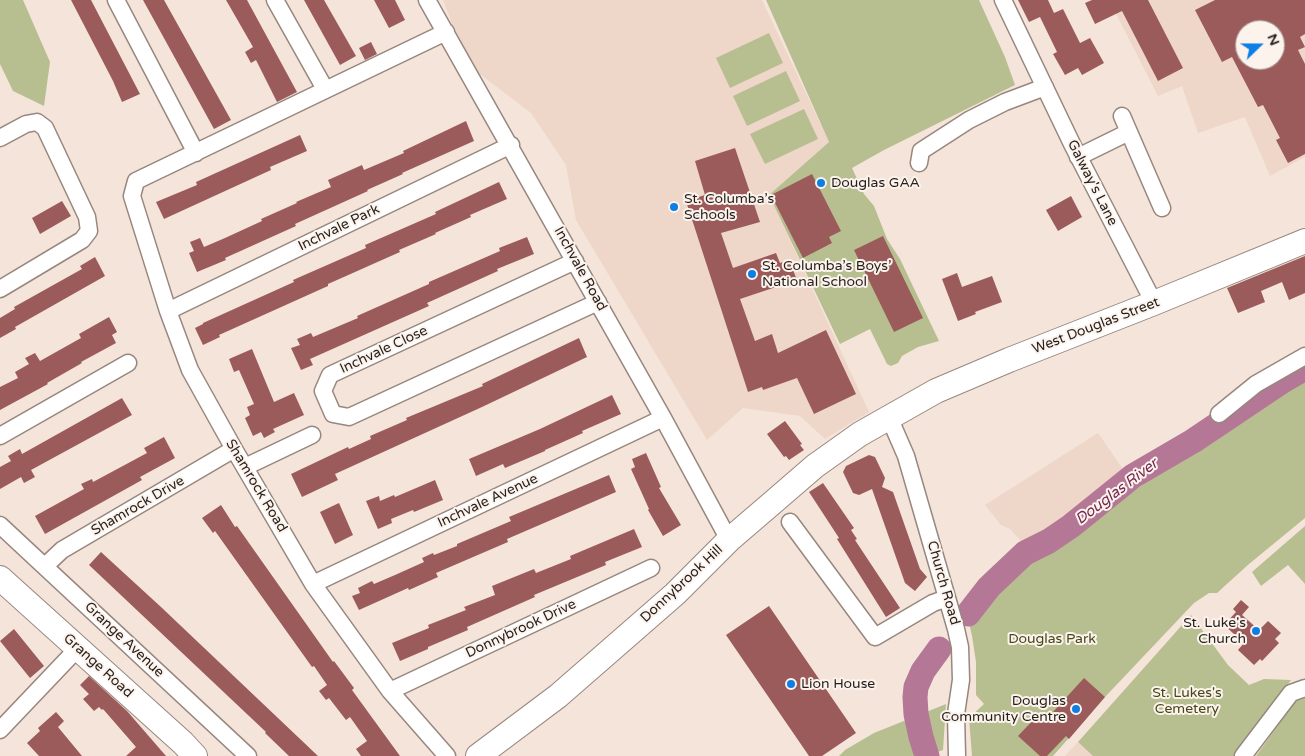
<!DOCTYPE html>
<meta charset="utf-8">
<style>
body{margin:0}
#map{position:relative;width:1305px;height:756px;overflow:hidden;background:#f5e4da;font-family:"Varela Round",sans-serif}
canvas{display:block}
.north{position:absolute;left:1235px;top:20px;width:50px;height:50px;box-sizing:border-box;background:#fdf3ed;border:1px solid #a79e99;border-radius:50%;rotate:68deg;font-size:14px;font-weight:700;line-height:20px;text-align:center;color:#251f1c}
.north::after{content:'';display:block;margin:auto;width:18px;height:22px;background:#0c7ee5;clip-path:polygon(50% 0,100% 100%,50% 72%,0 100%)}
</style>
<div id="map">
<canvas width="1305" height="756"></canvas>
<div class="north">N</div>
</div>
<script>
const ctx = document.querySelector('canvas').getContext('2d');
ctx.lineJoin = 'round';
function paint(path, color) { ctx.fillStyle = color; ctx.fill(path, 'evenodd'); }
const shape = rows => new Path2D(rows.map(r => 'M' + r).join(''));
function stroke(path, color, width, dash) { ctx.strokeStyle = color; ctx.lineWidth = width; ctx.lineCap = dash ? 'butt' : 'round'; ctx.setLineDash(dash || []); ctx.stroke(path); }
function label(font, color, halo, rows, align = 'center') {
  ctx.font = font + ' "Varela Round",sans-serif'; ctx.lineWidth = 4; ctx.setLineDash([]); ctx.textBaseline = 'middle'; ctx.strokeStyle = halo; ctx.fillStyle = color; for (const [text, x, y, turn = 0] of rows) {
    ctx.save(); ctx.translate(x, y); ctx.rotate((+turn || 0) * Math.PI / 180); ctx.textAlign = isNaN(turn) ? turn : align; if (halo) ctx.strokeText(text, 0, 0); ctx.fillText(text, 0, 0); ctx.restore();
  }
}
const built = shape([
 [443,0,762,0,829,142,769,195,869,412,825,439,800,416,743,408,707,440,576,220,566,165,531,113,468,65],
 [1109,0,1305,0,1305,157,1270,176,1245,117,1198,133,1182,86,1158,96],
 [1245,30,1275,30,1275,60,1245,60],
 [1098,433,1127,475,1121,484,1081,515,1070,522,1067,519,1026,546,1010,529,1001,525,985,505],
 [1078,742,1093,756,1065,756]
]);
const green = shape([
 [0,0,23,0,50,62,44,106,13,91,0,64],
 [766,0,979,0,1005,57,1015,85,884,150,852,168,864,194,874,206,887,239,900,259,939,341,918,347,902,356,898,363,891,366,887,364,870,329,840,344,769,195,829,142],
 [769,33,783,63,730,88,716,58],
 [786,71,800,101,747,126,733,96],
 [804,109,818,139,765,164,750,134],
 [1305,368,1305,518,1249,564,1217,593,1209,593,1194,603,1105,697,1053,756,972,756,969,718,984,704,976,695,976,662,972,636,968,618,975,606,1019,560,1117,503],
 [1305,526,1305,584,1288,565,1261,586,1252,572],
 [1191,615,1228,665,1249,685,1264,679,1291,680,1236,756,1093,756,1078,742],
 [1305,694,1305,756,1256,756,1299,696],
 [946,704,943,750,926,756,839,756,845,750,874,733]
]);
const river = shape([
 [968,614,989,587,1025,553,1049,541,1071,526,1133,476,1193,441,1281,382,1305,368],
 [927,756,921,737,916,714,915,697,916,687,923,671,939,649]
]);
const building = shape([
 [71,0,91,0,140,94,122,102,113,81],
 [143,0,164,0,231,120,214,129],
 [226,0,247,0,297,92,277,102,256,60,251,63,245,52,253,47],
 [304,0,324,0,356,56,340,65],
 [374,0,395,0,405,20,389,28],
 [1018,0,1048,0,1054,13,1063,9,1080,43,1090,38,1104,63,1082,75,1078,68,1065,75,1053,54,1057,52,1040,17,1029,22],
 [1092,0,1148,0,1183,68,1158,81,1122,11,1095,24,1085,3],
 [1215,0,1305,0,1305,34,1300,37,1305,47,1298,50,1305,64,1305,154,1288,163,1276,140,1280,138,1263,105,1258,107,1232,57,1222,62,1195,10],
 [1245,30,1275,30,1275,60,1245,60],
 [371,42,377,54,365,60,359,48],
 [466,121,474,141,402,173,403,174,367,190,368,191,295,224,296,226,225,258,226,260,197,272,189,253,194,251,190,242,200,238,204,247,225,238,262,221,261,219,297,203,296,202,331,187,328,180,362,165,364,170,404,153,403,151],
 [300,135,307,151,270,167,271,170,164,219,156,202,197,185,196,182],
 [735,148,760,222,721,233,733,268,776,253,780,263,789,260,797,280,740,299,755,341,772,334,778,353,826,330,856,394,814,414,797,378,763,390,762,387,748,392,686,201,705,195,695,161],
 [812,174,841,231,829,237,832,243,803,258,771,195],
 [499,182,507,199,470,215,471,217,435,233,436,234,399,250,400,252,328,284,328,286,219,335,220,337,203,345,195,328,203,324,203,323,294,282,293,280,366,248,365,245,436,214,435,212],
 [1071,196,1082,217,1058,231,1046,210],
 [62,201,71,216,40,234,32,218],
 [883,236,923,318,894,332,854,250],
 [527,237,534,254,497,269,498,271,427,303,429,306,310,359,313,365,301,370,291,348,300,345,297,339,311,333,313,337,358,318,357,316,429,284,429,282,500,251,499,248],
 [1305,256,1305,293,1289,300,1282,282,1261,291,1265,302,1238,313,1227,288],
 [95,257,105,276,15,327,16,329,0,338,0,318,15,309,14,307,82,269,80,266],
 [957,273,962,287,992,276,1002,302,975,312,976,314,958,321,942,279],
 [109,317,117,332,112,335,116,343,81,362,82,363,47,383,48,384,0,410,0,387,18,378,15,372,29,364,25,358,35,353,40,361,81,338,79,334],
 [579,338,587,357,482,407,335,474,338,480,302,497,291,474,348,447,349,449,371,439,370,436,407,420,406,418,483,386,482,384],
 [252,349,274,402,294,393,304,415,273,429,275,432,264,438,261,432,253,436,245,418,250,415,247,407,254,404,239,370,234,372,229,359],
 [612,395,621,414,582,431,583,433,545,450,545,451,505,468,503,464,476,476,469,459,540,429],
 [122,398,132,415,31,470,35,477,24,483,21,477,0,489,0,467,11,461,8,456,20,449,22,454],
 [785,421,802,444,800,445,804,450,789,460,786,456,784,457,767,434],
 [164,437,175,458,140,477,142,480,45,534,35,516,84,489,81,484,92,479,93,482,147,453,144,448],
 [646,453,661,487,659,488,681,525,663,536,648,510,649,509,631,469,635,467,632,459],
 [869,455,875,457,885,478,882,487,893,492,920,569,927,577,915,591,905,583,872,489,859,495,853,493,843,472,846,466],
 [609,475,616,492,507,539,508,542,436,573,438,577,409,590,408,588,359,610,352,596,360,593,358,588,372,581,374,584,395,575,424,562,422,558,433,553,434,555,457,546,457,544,511,521,509,517],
 [435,480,443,500,414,512,413,510,391,519,392,523,378,529,366,501,379,496,380,501,394,495,395,497],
 [823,483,854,528,851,530,857,539,855,540,900,608,886,617,837,539,839,538,809,492],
 [339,503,353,535,335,544,320,512],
 [221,505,235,527,237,526,333,662,334,661,354,688,352,690,400,756,361,756,356,749,367,741,350,717,346,720,329,698,326,700,319,691,327,685,314,666,312,667,287,632,215,531,213,533,202,518],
 [634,529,642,547,605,562,606,565,534,595,535,597,467,627,468,630,428,647,428,649,400,661,392,643,429,628,428,625,466,610,464,607,495,595,492,586,534,569,536,573,571,559,570,556],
 [101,552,161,607,318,756,289,756,265,733,266,732,89,565],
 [1241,600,1249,607,1242,615,1259,630,1268,621,1281,633,1275,639,1279,643,1262,661,1260,659,1254,665,1238,650,1244,643,1224,625,1236,612,1233,609],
 [769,606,856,733,822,756,809,756,726,635],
 [14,629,44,666,30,678,0,641],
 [89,676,127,711,166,756,126,756,136,747,103,709,102,710,99,707,94,711,83,699,89,694,80,685],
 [1084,678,1105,697,1069,739,1066,736,1047,756,1040,756,1018,736,1036,717,1043,723],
 [56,712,64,721,58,727,82,756,39,756,27,743,40,731,38,728]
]);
const minor = shape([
 [116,0,196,153],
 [275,0,325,89],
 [427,0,663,418,729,540],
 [1003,0,1072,144,1154,303],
 [446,32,136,181,132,196,168,311,190,370,234,449,313,584,390,691,447,756],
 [1122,116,1162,208],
 [0,138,26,124,37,122,45,128,87,217,89,231,82,240,0,289],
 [1078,157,1129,132],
 [919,163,921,151,969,120,1005,102,1045,87],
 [575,261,330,375,323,391,333,414,349,417,598,302],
 [168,311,511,145],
 [1219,414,1256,384,1305,356],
 [889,417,906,456,956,629,960,647,961,680,956,714,957,756],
 [0,436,128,363],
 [245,467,312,435],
 [790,522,875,637,933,603,947,598],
 [0,525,248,756],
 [45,566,62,550,234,449],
 [313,584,663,418],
 [390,691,651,568],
 [0,730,78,648],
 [1243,756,1291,693,1305,688]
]);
const secondary = shape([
 [0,578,183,743,195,756],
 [478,756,558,696,675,594,729,540,771,504,815,466,860,434,936,391,1009,360,1154,303,1305,241]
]);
const markers = [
 [821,183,5,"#0c7ee5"],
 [674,207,5,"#0c7ee5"],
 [752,274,5,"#0c7ee5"],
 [1256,631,5,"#0c7ee5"],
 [791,684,5,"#0c7ee5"],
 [1076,709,5,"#0c7ee5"]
];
const poiNames = [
 ["Douglas GAA",831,183],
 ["St. Columba’s",684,199],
 ["Schools",684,215],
 ["St. Columba’s Boys’",762,266],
 ["National School",762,282],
 ["St. Luke's",1246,623,"right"],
 ["Church",1246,639,"right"],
 ["Lion House",801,684],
 ["Douglas",1066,701,"right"],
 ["Community Centre",1066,717,"right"]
];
const streetNames = [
 ["Galway's Lane",1092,183,63],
 ["Inchvale Park",339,228,-26],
 ["Inchvale Road",580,269,61],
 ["West Douglas Street",1096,326,-21],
 ["Inchvale Close",384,350,-25],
 ["Shamrock Road",256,486,59],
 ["Inchvale Avenue",488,501,-25],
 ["Shamrock Drive",138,506,-30],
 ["Church Road",943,583,74],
 ["Donnybrook Hill",682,584,-43],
 ["Donnybrook Drive",521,629,-25],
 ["Grange Avenue",124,640,43],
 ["Grange Road",98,666,42]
];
const parkNames = [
 ["Douglas Park",1052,639],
 ["St. Lukes's",1187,693],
 ["Cemetery",1187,709]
];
const waterNames = [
 ["Douglas River",1117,492,-37]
];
paint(built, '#eed6c8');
paint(green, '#b7bf91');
stroke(river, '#b47896', 25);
paint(building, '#9b5b5b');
stroke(minor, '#97877e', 19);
stroke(secondary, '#97877e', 26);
stroke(minor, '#fff', 16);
stroke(secondary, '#fff', 24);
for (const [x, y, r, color] of markers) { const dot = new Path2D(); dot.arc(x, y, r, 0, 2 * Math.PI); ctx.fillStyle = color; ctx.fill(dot); stroke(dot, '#fdf3ed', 2); }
label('14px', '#251f1c', '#fdf3ed', poiNames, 'left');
label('14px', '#251f1c', '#fdf3ed', streetNames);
label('14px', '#44491a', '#fdf3ed', parkNames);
label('italic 15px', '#712851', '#fdf3ed', waterNames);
</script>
